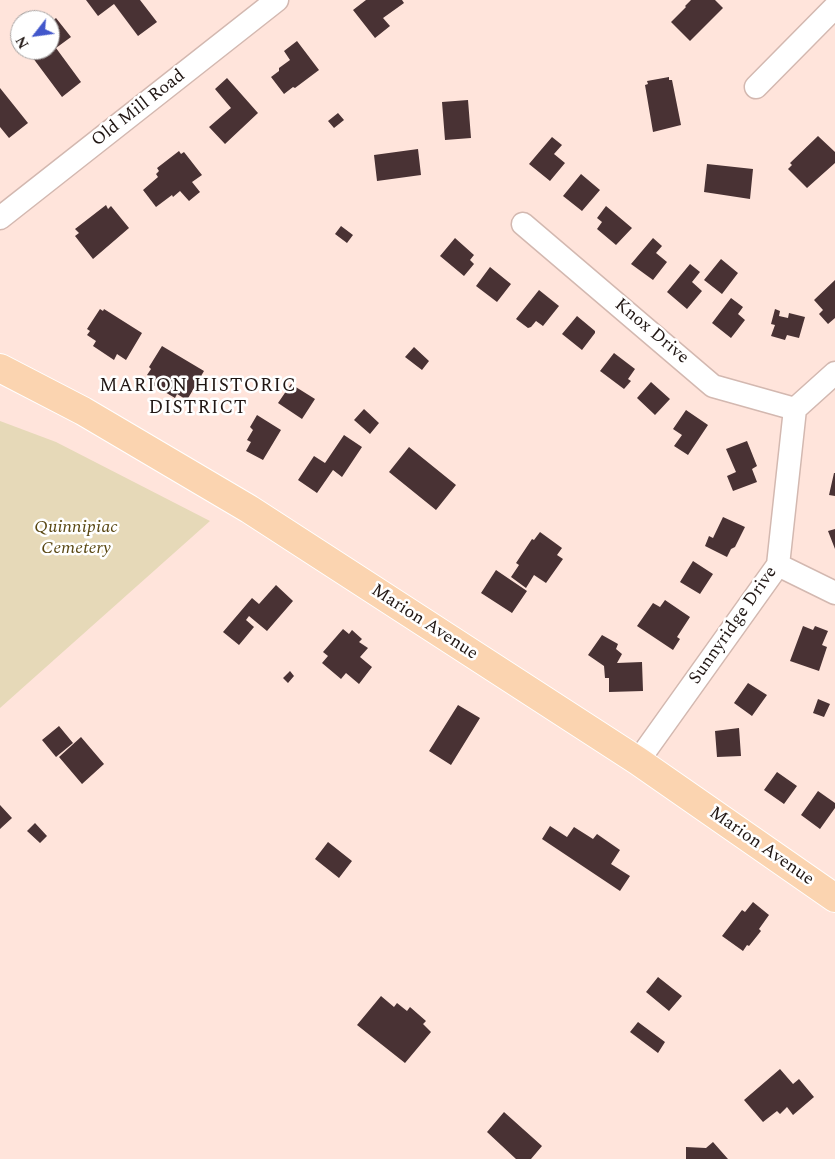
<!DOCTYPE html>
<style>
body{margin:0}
#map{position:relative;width:835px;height:1159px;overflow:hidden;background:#ffe4db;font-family:Spectral,serif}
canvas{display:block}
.north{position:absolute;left:10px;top:10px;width:50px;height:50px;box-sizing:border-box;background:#fff;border:1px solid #a6a2a1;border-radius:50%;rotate:240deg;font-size:14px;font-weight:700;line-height:20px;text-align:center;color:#211714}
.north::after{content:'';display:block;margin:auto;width:18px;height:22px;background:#4257cb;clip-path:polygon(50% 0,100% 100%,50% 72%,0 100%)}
</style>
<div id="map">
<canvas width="835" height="1159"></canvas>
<div class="north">N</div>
</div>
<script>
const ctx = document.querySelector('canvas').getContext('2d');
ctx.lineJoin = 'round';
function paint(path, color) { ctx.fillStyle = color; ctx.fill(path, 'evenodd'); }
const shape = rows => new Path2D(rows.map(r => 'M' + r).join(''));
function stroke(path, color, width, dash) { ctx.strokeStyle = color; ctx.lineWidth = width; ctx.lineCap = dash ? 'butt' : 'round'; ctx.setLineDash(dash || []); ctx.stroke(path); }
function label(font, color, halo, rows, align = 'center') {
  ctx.font = font + ' Spectral,serif'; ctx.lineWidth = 5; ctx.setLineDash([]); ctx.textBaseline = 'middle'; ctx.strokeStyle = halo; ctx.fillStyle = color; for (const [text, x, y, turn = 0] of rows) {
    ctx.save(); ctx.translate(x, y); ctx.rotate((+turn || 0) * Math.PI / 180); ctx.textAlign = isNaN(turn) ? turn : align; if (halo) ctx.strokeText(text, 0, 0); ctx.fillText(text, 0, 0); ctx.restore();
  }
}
const green = shape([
 [0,421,56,442,210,521,0,708]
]);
const building = shape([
 [86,0,140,0,157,22,138,36,114,4,98,16],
 [366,0,402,0,404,3,383,18,390,26,375,38,353,10],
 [691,0,715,0,723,8,690,41,671,22,686,7,685,6],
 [56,18,71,37,56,48,81,82,62,97,27,50,50,50,50,23],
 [297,41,319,70,295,88,293,87,284,94,271,77,279,71,279,68,290,60,284,51],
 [669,77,669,80,672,80,681,125,653,132,645,85,648,84,647,81],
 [227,78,258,113,225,144,209,127,231,108,215,89],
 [0,88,28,123,9,138,0,127],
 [468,100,471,138,445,140,442,102],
 [338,113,344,120,334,128,328,121],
 [818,136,835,152,835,163,807,188,788,169,792,165,790,163],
 [552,137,562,145,554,154,565,163,550,181,529,164],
 [418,149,421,175,377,181,374,155],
 [179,151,181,154,184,152,202,175,192,182,200,192,189,201,180,191,173,197,172,195,156,207,143,190,158,177,156,174,159,171,157,168],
 [707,164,753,169,750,199,704,192],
 [581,174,600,190,582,211,563,196],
 [106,205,108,209,111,206,129,228,93,259,75,236,79,233,75,229],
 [606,206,632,228,616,245,597,229,602,222,597,218],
 [341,226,353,235,347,243,335,234],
 [455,238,474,255,470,260,474,264,464,276,440,256],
 [653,238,662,246,656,253,667,262,653,280,631,264],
 [721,259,738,273,722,294,704,280],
 [690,264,700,272,692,282,702,291,687,309,667,292],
 [490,267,511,284,497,302,476,286],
 [835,280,835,318,828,324,819,314,823,310,814,300],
 [539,290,559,306,543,326,536,321,531,327,528,328,516,319],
 [731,298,743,307,738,314,745,320,731,338,712,323],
 [100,309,103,311,104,309,142,333,126,360,117,354,114,360,93,346,96,341,87,335,90,331,87,329],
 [775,309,780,311,779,316,788,318,789,313,805,317,799,338,787,335,785,340,771,336,775,325,771,324],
 [577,316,595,331,595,333,582,350,562,334],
 [162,346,204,371,187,400,177,394,175,398,153,385,156,380,147,375,151,369,149,367],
 [414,347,429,361,422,370,405,357],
 [614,353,635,369,628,379,631,381,624,389,600,371],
 [651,382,670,399,655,415,637,398],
 [291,384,315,399,302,419,278,403],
 [364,409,379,423,370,434,354,420],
 [686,410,708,425,688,455,674,446,682,435,673,429],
 [257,415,281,430,263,460,246,451,251,442,247,440,253,430,250,427],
 [344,435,362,447,342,477,333,470,317,493,298,480,314,456,325,463],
 [747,441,757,466,752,469,757,482,733,491,727,476,736,472,726,449],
 [409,447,456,485,436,510,389,472],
 [834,473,835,473,835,496,829,495],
 [723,517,745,527,735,547,731,549,727,557,705,546,709,536,713,538],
 [835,529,835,549,828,531],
 [540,532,562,548,557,555,563,559,546,583,534,575,526,588,511,577,519,565,516,563,532,539,534,540],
 [693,561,713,574,700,594,680,582],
 [496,570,527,591,512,613,481,593],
 [276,585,293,601,267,631,249,616,246,620,254,627,239,645,223,632,252,598,259,604],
 [665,600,690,617,677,637,680,639,673,650,637,626,653,603,660,607],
 [803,626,813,630,815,626,828,631,822,645,827,647,819,671,790,661],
 [343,629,349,634,352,630,362,639,359,642,368,648,360,657,372,667,359,684,346,673,341,679,322,663,328,656,323,652],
 [602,635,618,644,616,649,622,654,617,663,642,662,643,691,609,692,609,678,605,678,604,666,588,655],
 [290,671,294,676,288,683,283,678],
 [748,683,767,695,752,716,734,703],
 [818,699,830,704,824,717,813,713],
 [458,705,480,718,451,765,429,751],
 [59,726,73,743,56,757,42,740],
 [739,728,741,756,717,757,715,731],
 [81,737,104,764,82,784,59,757],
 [777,772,797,786,784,804,764,790],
 [818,791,835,803,835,808,820,829,801,815],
 [0,805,12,818,0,829],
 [35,823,47,836,40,843,27,831],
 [550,826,567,837,574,827,593,839,597,834,620,850,611,864,630,876,620,891,542,839],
 [328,842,352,861,339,878,315,859],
 [753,902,769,915,759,929,761,931,749,946,747,945,743,951,722,936,742,910,745,912],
 [658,977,682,996,669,1011,646,992],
 [381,996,394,1007,397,1003,407,1011,410,1007,426,1021,423,1024,431,1032,405,1063,357,1025],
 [638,1022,665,1042,658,1053,630,1032],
 [780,1069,793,1084,799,1079,814,1097,793,1115,787,1107,780,1114,777,1111,763,1122,744,1100],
 [504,1112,542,1146,531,1159,516,1159,487,1132],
 [713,1142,728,1159,686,1159,686,1147,706,1148]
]);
const minor = shape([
 [756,87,835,7],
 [0,218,277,0],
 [523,224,713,386,795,409],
 [778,565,835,593],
 [638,761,778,565,795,409,835,373]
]);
const major = shape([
 [0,368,83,411,249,509,638,761,835,898]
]);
const streetNames = [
 ["Old Mill Road",139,109,-38],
 ["Knox Drive",651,332,40],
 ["Marion Avenue",424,623,33],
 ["Sunnyridge Drive",734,626,-55],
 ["Marion Avenue",761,847,35]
];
const parkNames = [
 ["Quinnipiac",76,528],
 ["Cemetery",76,549]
];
const neighbourhoodNames = [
 ["MARION HISTORIC",198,387],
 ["DISTRICT",198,409]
];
paint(green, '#e6d9b8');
paint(building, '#493234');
stroke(minor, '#d3b8b0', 25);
stroke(major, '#fff', 30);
stroke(minor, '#fff', 22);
stroke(major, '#fbd4b0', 28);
label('18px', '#211714', '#fff', streetNames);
label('italic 18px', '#594712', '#fff', parkNames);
ctx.letterSpacing = '1px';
label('19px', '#211714', '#fff', neighbourhoodNames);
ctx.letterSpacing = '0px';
</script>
